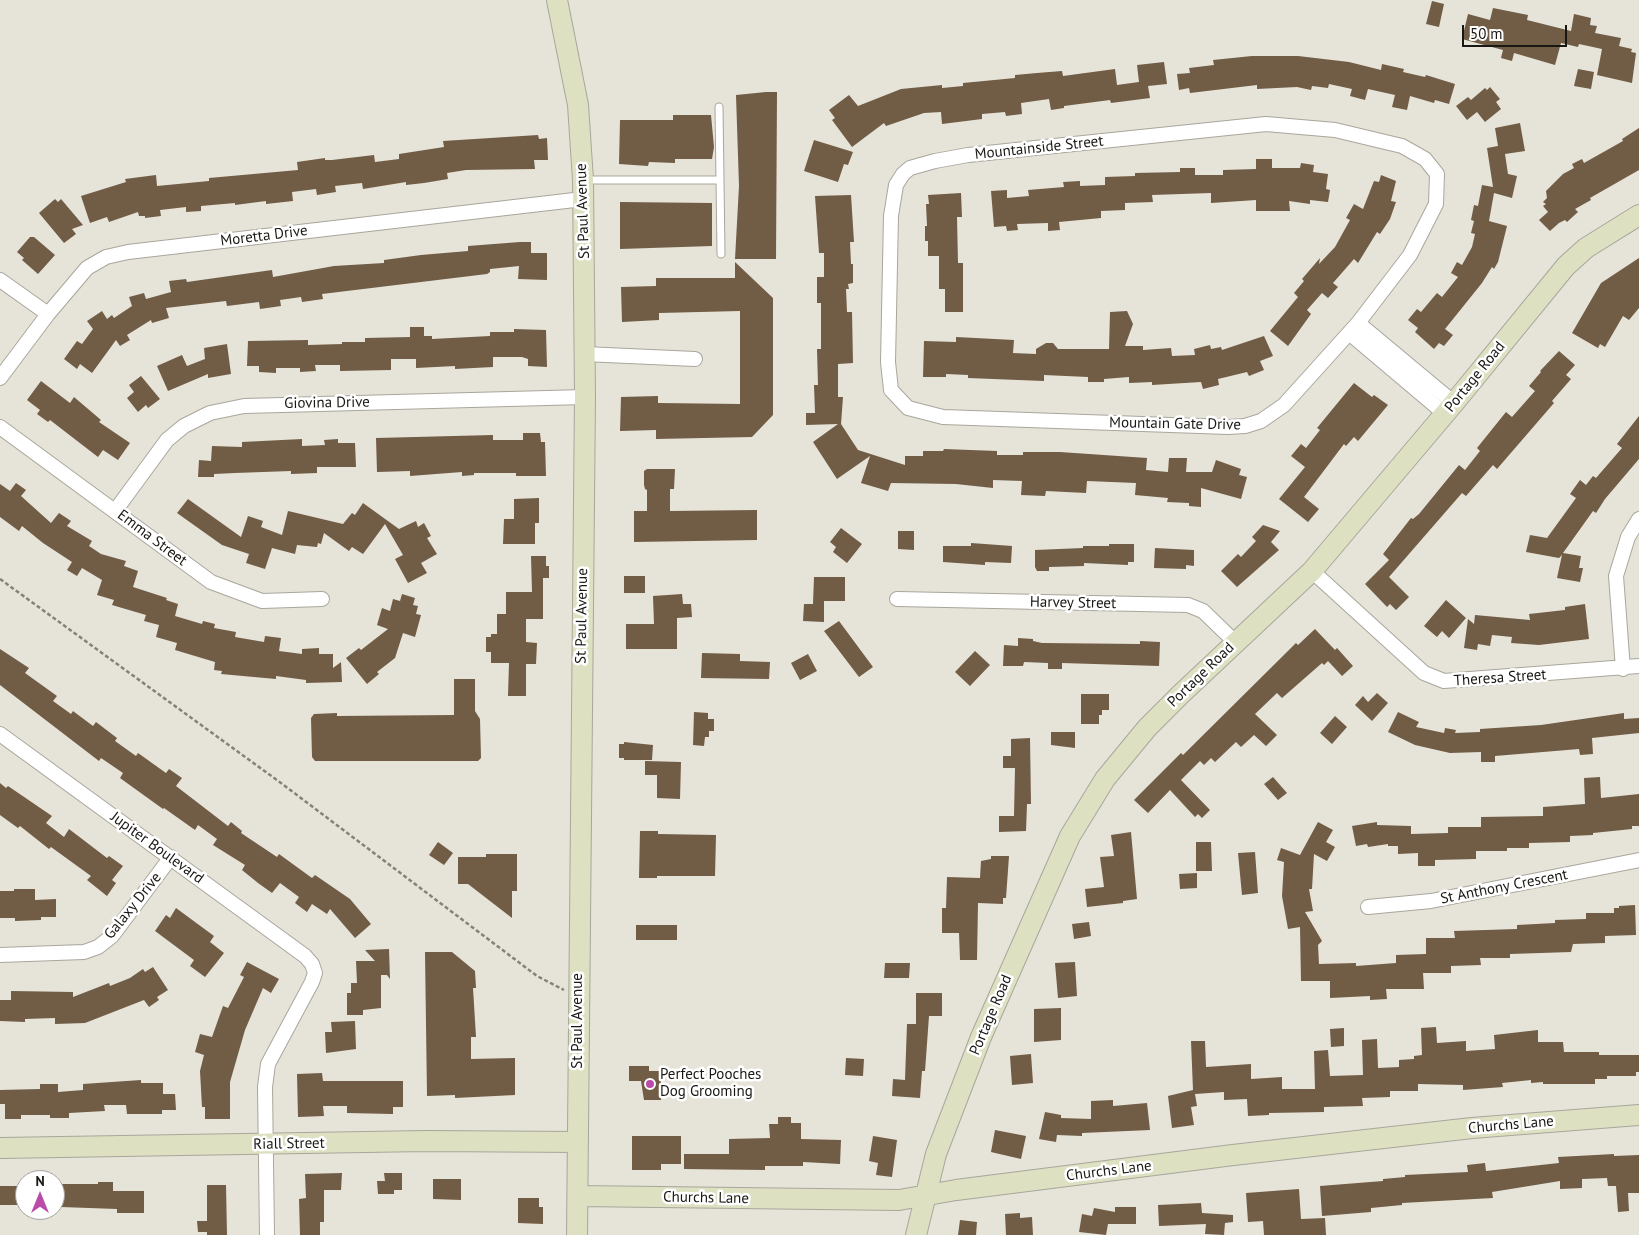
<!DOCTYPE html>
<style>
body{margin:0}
#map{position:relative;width:1639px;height:1235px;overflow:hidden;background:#e6e3d9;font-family:"PT Sans",sans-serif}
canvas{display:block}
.north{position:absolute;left:15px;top:1170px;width:50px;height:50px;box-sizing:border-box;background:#fff;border:1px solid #a3a2a1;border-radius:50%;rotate:0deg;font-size:14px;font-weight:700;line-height:20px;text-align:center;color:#181713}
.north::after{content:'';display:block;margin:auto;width:18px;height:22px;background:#ba4ba9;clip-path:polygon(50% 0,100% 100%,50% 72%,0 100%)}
.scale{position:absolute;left:1462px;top:25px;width:105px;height:22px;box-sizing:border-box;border:2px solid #181713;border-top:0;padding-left:6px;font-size:15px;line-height:18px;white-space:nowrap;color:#181713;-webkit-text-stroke:4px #fff;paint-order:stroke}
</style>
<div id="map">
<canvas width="1639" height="1235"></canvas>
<div class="north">N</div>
<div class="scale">50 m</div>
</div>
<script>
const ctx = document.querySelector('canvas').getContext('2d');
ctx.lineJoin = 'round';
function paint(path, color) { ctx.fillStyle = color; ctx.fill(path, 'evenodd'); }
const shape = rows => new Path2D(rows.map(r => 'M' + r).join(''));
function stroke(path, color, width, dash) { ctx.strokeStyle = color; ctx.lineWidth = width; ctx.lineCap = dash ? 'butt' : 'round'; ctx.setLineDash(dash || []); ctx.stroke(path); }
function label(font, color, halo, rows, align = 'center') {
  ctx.font = font + ' "PT Sans",sans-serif'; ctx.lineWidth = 5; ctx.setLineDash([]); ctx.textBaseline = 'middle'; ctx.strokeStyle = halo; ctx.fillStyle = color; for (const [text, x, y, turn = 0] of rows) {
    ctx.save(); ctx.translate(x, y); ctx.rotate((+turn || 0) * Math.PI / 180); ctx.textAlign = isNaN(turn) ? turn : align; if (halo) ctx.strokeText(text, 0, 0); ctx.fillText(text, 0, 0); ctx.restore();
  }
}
const building = shape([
 [1432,1,1444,4,1439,27,1426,24],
 [1493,8,1528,15,1527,20,1571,31,1574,14,1591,18,1590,25,1597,26,1595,33,1621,38,1619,46,1632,49,1631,52,1636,53,1632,83,1597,75,1602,49,1579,44,1578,47,1561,43,1555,65,1514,53,1512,61,1501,58,1503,50,1462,39,1468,14,1490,20],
 [1252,56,1298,56,1349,62,1381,70,1382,64,1404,69,1403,72,1425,77,1426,75,1455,84,1449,104,1435,100,1434,103,1410,96,1407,110,1392,107,1395,95,1368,89,1365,100,1350,96,1352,89,1329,84,1328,88,1312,86,1311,90,1297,87,1257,89,1257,85,1190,93,1189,88,1179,90,1177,74,1190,73,1189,68,1214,65,1213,60],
 [1164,62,1167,84,1148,86,1150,98,1111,103,1110,100,1064,106,1064,108,1051,110,1049,99,1021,103,1022,114,1006,116,1005,112,982,114,982,119,942,124,941,112,924,113,886,126,884,123,852,147,832,120,835,118,829,110,849,95,858,106,901,89,942,85,942,88,963,86,963,83,1015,78,1015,75,1037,73,1062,71,1063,76,1115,69,1117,85,1139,82,1137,65],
 [1578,69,1594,72,1591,89,1574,86],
 [1490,87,1500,99,1496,102,1501,109,1485,122,1477,112,1467,120,1456,106,1468,97,1471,100,1485,88,1487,90],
 [766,92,777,92,776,259,735,259,739,186,736,95],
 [673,115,711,115,714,147,712,159,675,159,675,163,649,162,648,166,619,164,620,120,673,120],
 [1520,123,1525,151,1505,154,1508,174,1517,176,1512,198,1494,193,1489,221,1507,226,1498,262,1494,269,1492,267,1482,283,1445,329,1453,335,1444,346,1439,343,1434,349,1415,332,1418,328,1408,320,1417,309,1421,312,1437,293,1442,297,1458,277,1451,273,1457,262,1462,265,1472,247,1475,234,1471,233,1474,221,1471,220,1474,205,1478,206,1482,185,1493,187,1487,148,1498,146,1495,128],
 [1639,128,1639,170,1590,198,1591,200,1575,209,1578,212,1567,222,1565,220,1559,223,1550,231,1539,220,1548,212,1543,206,1546,204,1543,202,1547,198,1546,191,1563,174,1574,168,1572,164,1582,159,1584,163,1623,141,1622,139],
 [538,135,539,139,547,138,548,160,534,160,535,169,466,170,447,173,448,179,424,183,406,185,406,182,363,189,362,183,335,186,336,192,317,195,316,189,292,192,293,201,266,204,266,201,235,205,235,203,201,206,201,211,186,212,186,207,160,210,161,216,145,218,145,216,139,216,138,212,109,222,107,217,90,223,81,196,126,182,125,179,156,175,157,186,209,181,209,178,298,170,297,162,325,158,325,160,332,160,374,155,375,162,399,159,399,154,444,147,443,141],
 [814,140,853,152,848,165,844,164,838,182,804,171],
 [1256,159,1272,159,1272,168,1300,168,1301,163,1314,165,1313,172,1328,174,1326,189,1330,190,1328,202,1310,200,1310,204,1289,201,1290,211,1256,211,1256,200,1211,203,1211,193,1152,195,1153,202,1125,203,1125,210,1101,211,1101,218,1059,222,1060,230,1048,231,1048,223,1017,224,1018,230,1007,231,1006,226,994,227,991,191,1007,190,1007,198,1029,196,1028,190,1064,187,1063,182,1080,181,1080,186,1105,185,1105,177,1135,176,1135,173,1180,172,1180,168,1195,168,1195,175,1223,175,1223,170,1256,169],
 [1381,175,1396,181,1391,201,1396,202,1390,219,1380,234,1377,232,1358,263,1354,259,1333,283,1338,287,1328,298,1322,293,1307,310,1311,314,1288,346,1270,331,1298,297,1294,293,1304,281,1302,279,1320,258,1319,264,1335,247,1350,220,1346,218,1354,204,1363,209,1374,181,1379,182],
 [961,193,962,217,957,217,958,263,963,263,963,312,945,312,945,289,939,289,939,256,928,256,928,241,925,241,925,226,927,226,926,204,929,204,928,195],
 [851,195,854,242,850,242,851,264,853,264,853,283,848,284,849,289,846,289,847,312,852,312,853,363,838,364,838,397,843,397,841,424,858,450,905,465,905,456,923,456,923,451,943,451,944,449,997,451,997,455,1023,455,1023,452,1060,452,1147,458,1146,470,1168,472,1169,458,1187,458,1186,472,1212,472,1216,460,1241,469,1239,475,1247,477,1241,499,1201,488,1201,507,1189,506,1189,503,1167,502,1168,498,1135,495,1136,483,1087,481,1086,493,1046,491,1045,496,1021,495,1022,481,993,480,993,488,956,484,891,483,888,491,861,483,870,456,837,479,813,442,838,424,806,425,806,413,815,413,814,385,818,385,817,349,821,349,821,303,817,303,817,277,824,277,824,253,819,253,815,196],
 [55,199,58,202,61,199,83,225,72,229,76,234,64,243,39,213],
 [620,202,712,203,712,246,620,249],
 [30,237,34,237,55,255,38,274,22,260,24,258,17,252],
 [520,242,531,242,531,253,547,253,547,280,518,279,519,266,490,269,490,272,487,274,322,294,323,299,302,302,301,297,280,300,281,306,260,309,259,302,227,306,226,301,166,308,169,318,152,323,151,320,127,335,130,340,120,346,116,340,92,373,80,364,77,369,64,359,77,341,82,344,93,329,87,321,102,311,107,319,112,315,114,318,132,306,129,297,144,293,146,299,171,292,169,281,186,279,187,282,272,270,273,277,334,266,384,263,384,260,421,255,468,251,468,246],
 [1639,258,1639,308,1629,320,1623,316,1605,347,1600,344,1598,348,1572,333,1601,283],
 [735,262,773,298,773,415,752,437,656,439,656,430,620,431,621,397,658,396,658,403,740,404,740,311,659,313,659,320,622,322,621,287,656,286,656,278,735,278],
 [1127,311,1133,324,1125,346,1143,346,1143,350,1171,348,1172,356,1195,355,1194,349,1210,345,1211,349,1221,347,1222,350,1264,336,1273,356,1260,361,1264,370,1249,376,1247,372,1218,379,1219,385,1203,389,1201,382,1152,385,1152,382,1129,383,1129,377,1104,379,1104,382,1088,382,1088,377,1044,375,1044,381,968,378,968,375,946,374,946,377,923,377,924,341,956,342,956,337,1014,340,1013,353,1036,354,1036,349,1046,343,1053,343,1058,349,1109,349,1110,312],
 [410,327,424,327,424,336,432,336,432,339,490,336,490,332,514,332,514,329,546,330,547,367,528,366,528,359,522,357,493,357,493,367,455,369,455,366,416,368,416,359,391,359,391,370,340,371,340,365,315,365,316,371,300,372,300,368,276,368,276,373,259,372,259,366,247,366,248,341,308,340,308,345,342,344,342,342,365,342,365,338,410,337],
 [227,344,231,374,208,378,208,374,168,391,157,366,182,355,187,366,205,359,204,348],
 [1559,351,1575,365,1566,375,1571,379,1552,401,1554,403,1497,469,1493,465,1466,496,1462,493,1389,577,1409,597,1396,610,1390,604,1387,607,1365,584,1389,560,1383,554,1411,518,1413,519,1419,514,1459,465,1465,470,1480,451,1477,448,1506,412,1512,417,1535,391,1529,386,1541,372,1540,371],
 [141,376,160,399,148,408,146,405,138,412,127,398,134,392,129,385],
 [41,381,70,403,74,397,101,420,99,422,130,443,118,460,103,450,98,457,50,420,48,422,37,414,40,410,27,400],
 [1354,383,1372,397,1374,395,1388,405,1358,441,1354,437,1346,446,1344,444,1304,497,1319,509,1308,522,1279,499,1305,467,1291,456,1301,444,1306,448,1320,430,1317,428],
 [1639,416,1639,459,1605,499,1596,513,1593,511,1563,553,1581,556,1579,568,1583,568,1580,582,1557,578,1562,555,1559,558,1526,552,1530,535,1547,538,1576,498,1570,494,1580,480,1586,485,1593,476,1596,478,1622,448,1617,444],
 [523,433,540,433,541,442,545,442,546,476,516,476,516,473,474,473,474,475,462,476,462,472,410,476,410,471,377,472,376,438,493,435,493,440,523,440],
 [302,439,302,446,325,445,324,440,338,439,338,443,355,443,356,467,317,467,317,473,291,474,291,471,235,473,214,474,214,477,198,477,199,460,211,461,212,446,242,447,242,442],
 [647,469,675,469,674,489,670,489,670,511,757,510,757,540,634,542,634,511,647,511,647,490,645,489,644,485,644,471],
 [16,483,26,490,21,496,51,523,59,513,71,521,67,526,92,541,89,546,101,554,126,561,124,566,138,571,133,587,167,598,166,600,178,604,175,616,202,624,203,621,215,624,214,628,236,632,235,637,264,642,265,636,281,638,279,651,302,654,302,649,319,648,319,654,333,654,333,668,341,662,342,682,306,683,306,680,276,676,276,679,221,674,222,671,214,670,215,662,175,650,177,643,156,637,159,625,144,621,146,615,112,605,114,600,97,595,102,580,82,568,77,576,67,570,72,562,43,543,22,526,19,531,0,517,0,484,10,491],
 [539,498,539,523,535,523,535,544,503,544,504,519,514,519,514,499],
 [188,499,241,537,248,516,263,521,261,527,282,535,288,511,343,524,352,513,355,515,363,503,399,529,416,521,418,527,424,523,431,536,427,538,437,554,421,563,427,573,408,583,395,559,403,555,385,524,363,554,352,547,349,551,324,533,321,544,318,543,317,547,297,545,295,554,272,548,265,569,246,563,249,554,222,545,177,513],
 [1263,525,1280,531,1271,542,1279,550,1237,587,1221,571,1238,554,1241,557,1256,541,1252,537],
 [841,528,862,544,847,563,833,552,836,547,830,542],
 [898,531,914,531,914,550,898,549],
 [971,543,1012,546,1011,563,985,562,985,565,943,562,943,546,971,546],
 [1109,544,1134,544,1134,562,1128,562,1128,565,1084,563,1084,566,1049,567,1049,571,1037,571,1035,567,1035,550,1083,548,1083,546,1109,546],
 [1155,548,1194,550,1194,566,1186,565,1186,569,1154,568],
 [531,556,546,556,546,566,549,566,549,578,543,578,543,619,526,619,526,642,537,643,536,664,526,664,526,696,508,696,509,663,491,663,491,652,486,652,486,637,491,637,491,634,497,634,497,614,506,614,506,592,532,592],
 [624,576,645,576,645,593,624,593],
 [814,577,845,577,845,601,824,601,824,622,803,621,804,604,813,604],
 [402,594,415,598,413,605,418,606,416,614,421,615,415,637,403,633,395,658,377,672,379,674,367,684,346,658,359,648,361,650,388,629,377,625,382,608,390,611,393,599,400,601],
 [682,594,683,604,691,604,692,617,677,618,677,649,626,649,626,624,654,624,653,596],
 [1446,600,1466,618,1449,638,1442,631,1437,637,1424,626],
 [1585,604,1589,639,1539,645,1511,643,1512,637,1492,635,1490,646,1478,644,1477,650,1464,648,1468,619,1474,624,1475,615,1530,620,1529,614,1565,610,1565,607],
 [839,621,873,667,859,677,824,631],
 [1315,629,1335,650,1337,648,1353,666,1342,676,1328,661,1324,665,1322,663,1282,698,1277,693,1255,714,1277,735,1266,746,1254,735,1241,747,1236,742,1215,762,1211,758,1204,765,1200,761,1181,780,1210,810,1202,818,1198,814,1195,817,1170,790,1148,813,1134,800,1181,753,1183,755,1296,643,1298,645],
 [1018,638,1033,639,1033,641,1042,643,1140,644,1140,641,1160,642,1159,666,1062,663,1062,669,1048,669,1048,663,1024,662,1023,666,1003,666,1004,645,1018,646],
 [0,649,29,668,25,673,57,696,53,701,71,714,73,711,93,726,96,722,117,738,115,741,136,756,138,753,166,773,169,769,182,778,176,786,228,826,231,822,242,831,241,833,277,857,279,854,312,878,315,875,350,899,371,924,355,938,330,909,327,914,312,904,307,912,295,903,299,897,280,883,272,893,258,883,242,870,245,865,213,845,217,839,198,825,195,830,164,808,163,809,120,778,123,773,101,758,99,761,0,685],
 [975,651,990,665,970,686,955,672],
 [702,653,740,654,740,661,770,662,769,679,701,678],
 [808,654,817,671,800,680,791,663],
 [454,679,475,679,475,711,480,719,481,758,478,761,315,761,312,757,311,718,314,714,337,713,337,716,454,715],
 [1377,693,1388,703,1372,721,1355,705,1363,696,1368,702],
 [1081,694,1109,694,1109,710,1102,710,1102,715,1099,715,1099,724,1081,724],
 [694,712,708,713,708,719,714,719,714,731,709,731,709,737,705,737,704,746,693,745],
 [1398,712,1419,722,1416,727,1444,733,1445,728,1456,730,1455,733,1480,732,1480,729,1541,725,1624,713,1624,719,1639,718,1639,733,1592,738,1593,754,1580,755,1579,749,1495,756,1495,762,1481,762,1481,752,1450,753,1415,745,1388,732],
 [1335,716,1347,727,1332,744,1320,733],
 [1051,732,1075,732,1075,748,1051,745],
 [1030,738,1031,804,1027,804,1026,831,999,832,999,816,1014,816,1015,768,1003,768,1003,756,1011,756,1011,739],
 [624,742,653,745,652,760,624,760,624,758,619,758,619,744,624,744],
 [645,761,681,762,680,799,657,798,657,775,645,775],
 [1273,777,1287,793,1278,800,1264,784],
 [1600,777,1601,798,1639,794,1639,826,1632,826,1632,829,1593,833,1593,835,1570,836,1570,842,1529,843,1529,848,1507,848,1507,851,1476,851,1476,859,1435,860,1435,866,1418,866,1418,853,1398,854,1398,846,1388,846,1388,844,1368,847,1367,844,1356,846,1352,826,1377,822,1377,825,1411,826,1411,834,1448,833,1448,827,1481,827,1481,817,1543,816,1543,807,1585,804,1584,778],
 [0,783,6,788,8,786,52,816,46,823,64,837,69,829,107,858,109,856,123,866,112,880,116,883,107,896,87,880,91,876,51,847,49,849,20,826,18,828,0,815],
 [1318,822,1333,830,1326,842,1335,847,1327,861,1314,854,1312,889,1309,889,1313,911,1305,912,1322,941,1318,945,1319,964,1356,963,1356,966,1396,963,1396,955,1426,954,1426,938,1455,938,1454,931,1517,929,1517,925,1555,923,1555,920,1586,919,1586,913,1614,913,1614,908,1619,908,1619,906,1635,905,1636,935,1605,936,1605,943,1573,944,1571,952,1510,954,1510,958,1480,958,1481,965,1451,966,1451,973,1423,973,1424,989,1386,989,1387,999,1370,1000,1370,996,1330,998,1330,981,1301,981,1300,927,1288,929,1282,896,1284,862,1277,860,1281,848,1300,855],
 [640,831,658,831,658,834,716,835,715,876,657,876,657,878,639,878],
 [1131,832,1137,899,1123,901,1123,903,1087,907,1085,889,1104,887,1100,857,1114,856,1111,835],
 [438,842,453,853,444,865,429,855],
 [1196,842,1211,842,1212,871,1196,871],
 [1255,852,1258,893,1242,895,1238,853],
 [486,854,517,854,517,891,512,891,512,918,468,884,458,884,458,857,486,857],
 [991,856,1009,856,1006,898,1003,898,1003,904,978,903,977,960,960,960,959,933,942,933,942,908,946,908,947,877,980,878,981,861,991,859],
 [1197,873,1197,888,1180,889,1179,874],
 [14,889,35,889,35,900,56,899,56,917,41,917,41,920,15,921,15,918,0,918,0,891,14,891],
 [176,908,214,936,210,942,224,953,205,977,190,966,194,960,155,931,166,915,170,918],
 [1089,922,1091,936,1074,939,1072,924],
 [636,925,677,925,677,940,636,940],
 [389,949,390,979,387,975,381,975,381,1008,363,1010,363,1015,347,1015,347,993,351,993,351,983,357,983,356,961,375,961,365,950],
 [425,952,452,952,475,971,476,988,473,988,476,1037,471,1037,471,1059,515,1058,515,1095,455,1098,455,1095,427,1096],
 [247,962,279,979,271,993,263,988,245,1030,230,1082,230,1119,205,1119,205,1107,202,1107,200,1071,204,1055,195,1052,200,1034,212,1037,223,1006,228,1008,244,977,240,975],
 [1075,962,1077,996,1058,998,1055,963],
 [885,963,910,963,909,978,884,978],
 [153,967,168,990,157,997,159,1000,149,1007,144,1000,85,1023,55,1024,55,1018,25,1019,25,1022,0,1021,0,1000,11,1000,11,991,73,992,73,997,109,983,110,986,130,978,143,969,145,972],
 [916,993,942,993,942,1016,929,1016,925,1071,922,1071,920,1098,892,1096,893,1079,905,1080,907,1024,916,1024],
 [1061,1008,1061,1040,1034,1042,1034,1009],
 [355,1021,356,1049,326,1053,325,1032,332,1032,331,1022],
 [1436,1027,1437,1043,1466,1041,1466,1051,1495,1049,1494,1035,1538,1030,1538,1042,1563,1042,1564,1052,1599,1052,1599,1055,1639,1055,1639,1072,1636,1072,1636,1076,1607,1076,1607,1079,1595,1079,1595,1084,1543,1084,1543,1082,1531,1083,1531,1080,1502,1083,1503,1087,1463,1090,1463,1085,1418,1084,1418,1091,1390,1091,1390,1097,1362,1098,1363,1106,1324,1107,1324,1112,1269,1113,1269,1115,1248,1116,1247,1099,1224,1100,1224,1092,1195,1094,1197,1106,1191,1107,1194,1125,1172,1128,1168,1096,1193,1090,1191,1041,1205,1041,1206,1067,1251,1064,1251,1079,1282,1077,1282,1089,1315,1089,1314,1051,1328,1050,1330,1076,1363,1075,1362,1040,1377,1039,1378,1068,1399,1067,1399,1060,1414,1059,1414,1056,1422,1055,1421,1028],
 [1344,1028,1344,1046,1331,1047,1330,1029],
 [1031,1054,1033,1083,1012,1085,1010,1056],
 [846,1058,864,1059,863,1076,845,1075],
 [629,1066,649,1066,649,1071,661,1071,661,1100,644,1100,641,1081,629,1081],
 [322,1073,323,1081,403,1081,403,1107,393,1107,393,1114,347,1113,347,1106,323,1106,324,1116,298,1117,297,1074],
 [141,1080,141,1083,163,1083,163,1094,175,1094,176,1110,162,1110,162,1114,127,1114,126,1105,104,1105,105,1111,69,1113,69,1118,50,1118,50,1115,21,1115,21,1119,5,1119,5,1104,0,1104,0,1090,40,1089,40,1084,58,1084,58,1092,83,1090,83,1084],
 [1113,1100,1113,1106,1147,1103,1150,1130,1082,1133,1082,1136,1057,1135,1056,1142,1039,1139,1045,1112,1061,1115,1061,1118,1091,1119,1091,1101],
 [778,1117,791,1117,791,1123,801,1123,801,1139,841,1140,840,1164,803,1162,803,1166,765,1166,765,1170,684,1169,684,1154,729,1154,729,1139,770,1138,769,1124,778,1124],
 [995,1130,1026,1136,1021,1159,991,1152],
 [632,1136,681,1136,681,1164,661,1164,661,1170,632,1170],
 [873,1136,897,1140,892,1177,876,1175,878,1163,869,1161],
 [1614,1154,1614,1156,1639,1155,1639,1193,1628,1193,1629,1211,1618,1212,1616,1186,1608,1186,1607,1178,1582,1179,1582,1188,1560,1189,1560,1181,1492,1192,1493,1198,1402,1203,1402,1205,1371,1208,1371,1212,1322,1216,1320,1186,1383,1181,1383,1179,1405,1177,1405,1175,1468,1172,1467,1165,1485,1163,1486,1171,1559,1163,1558,1157],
 [342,1173,341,1190,324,1190,324,1222,320,1222,320,1235,300,1235,299,1199,306,1198,305,1174],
 [384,1173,402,1173,402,1190,394,1190,394,1194,378,1194,377,1181,385,1181],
 [433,1179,461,1179,461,1200,433,1199],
 [98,1182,113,1182,113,1191,144,1191,144,1213,117,1213,117,1209,61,1207,60,1202,55,1203,55,1184,98,1184],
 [207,1185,226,1185,227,1235,207,1235,207,1232,198,1232,197,1221,207,1221],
 [0,1186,21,1186,21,1205,0,1205],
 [1299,1189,1301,1219,1325,1218,1326,1235,1264,1235,1263,1221,1248,1222,1246,1193],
 [518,1198,539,1198,539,1207,543,1207,543,1224,518,1223],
 [1201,1203,1202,1213,1233,1215,1233,1222,1225,1223,1224,1235,1205,1234,1206,1224,1159,1226,1158,1205],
 [1115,1207,1136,1207,1136,1224,1108,1224,1106,1235,1079,1232,1082,1214,1092,1216,1094,1208,1115,1212],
 [1020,1213,1020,1218,1032,1217,1033,1235,1006,1235,1005,1214],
 [960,1220,977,1222,976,1235,958,1235]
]);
const path = shape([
 [0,579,281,783,537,976,564,990]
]);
const lane = shape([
 [719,107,721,254],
 [583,180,719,180]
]);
const street = shape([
 [1266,124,1335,130,1402,146,1425,159,1437,174,1436,204,1410,255,1358,323,1284,405,1261,421,1245,426,1228,427,943,417,908,408,891,390,888,362,891,216,896,185,903,174,910,168,935,161,968,155,1266,124],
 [0,280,48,314],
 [1358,323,1454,403],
 [1349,333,1445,414],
 [584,354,695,359],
 [0,378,48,314,87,268,106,257,128,252,583,199],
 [0,427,211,582,262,601,322,599],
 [115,511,167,440,184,426,210,413,244,406,585,397],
 [1312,571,1424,673,1444,681,1639,666],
 [897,599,1188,605,1203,611,1235,642],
 [1623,669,1616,576,1628,537,1639,519],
 [0,734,305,956,312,964,315,973,312,982,268,1064,265,1087,267,1235],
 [1368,907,1431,901,1639,860],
 [0,955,84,952,98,947,112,936,171,857]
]);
const secondary = shape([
 [557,0,578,105,583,180,585,397,577,1235],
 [0,1148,426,1141,578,1142],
 [578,1196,899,1200,956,1190,1233,1155,1472,1128,1639,1115],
 [916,1235,936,1154,981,1037,1070,836,1105,779,1147,728,1181,694,1312,571,1454,403,1566,266,1586,248,1639,215]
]);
const markers = [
 [650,1084,5,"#ba4ba9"]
];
const streetNames = [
 ["Mountainside Street",1039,148,-6],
 ["St Paul Avenue",583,211,-92],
 ["Moretta Drive",264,236,-7],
 ["Portage Road",1475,377,-51],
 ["Giovina Drive",327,403,-1],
 ["Mountain Gate Drive",1175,424,1],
 ["Emma Street",152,538,37],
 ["Harvey Street",1073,603,1],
 ["St Paul Avenue",582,616,-89],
 ["Portage Road",1201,675,-44],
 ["Theresa Street",1500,678,-4],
 ["Jupiter Boulevard",157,848,36],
 ["St Anthony Crescent",1504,887,-11],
 ["Galaxy Drive",133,906,-51],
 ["Portage Road",991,1015,-67],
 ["St Paul Avenue",578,1021,-90],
 ["Churchs Lane",1511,1125,-5],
 ["Riall Street",289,1144,-1],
 ["Churchs Lane",1109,1171,-7],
 ["Churchs Lane",706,1198,1]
];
const poiNames = [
 ["Perfect Pooches",660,1075],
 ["Dog Grooming",660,1092]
];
paint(building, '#715c45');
stroke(lane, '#a9a69c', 9);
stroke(street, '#a9a69c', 16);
stroke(secondary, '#a9a69c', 22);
stroke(path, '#84827b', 2.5, [4, 2.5]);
stroke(lane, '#fff', 7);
stroke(street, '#fff', 14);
stroke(secondary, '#dde0c1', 20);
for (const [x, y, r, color] of markers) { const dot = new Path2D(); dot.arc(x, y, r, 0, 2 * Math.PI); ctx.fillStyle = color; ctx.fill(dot); stroke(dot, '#fff', 2); }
label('15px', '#181713', '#fff', streetNames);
label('15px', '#181713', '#fff', poiNames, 'left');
</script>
